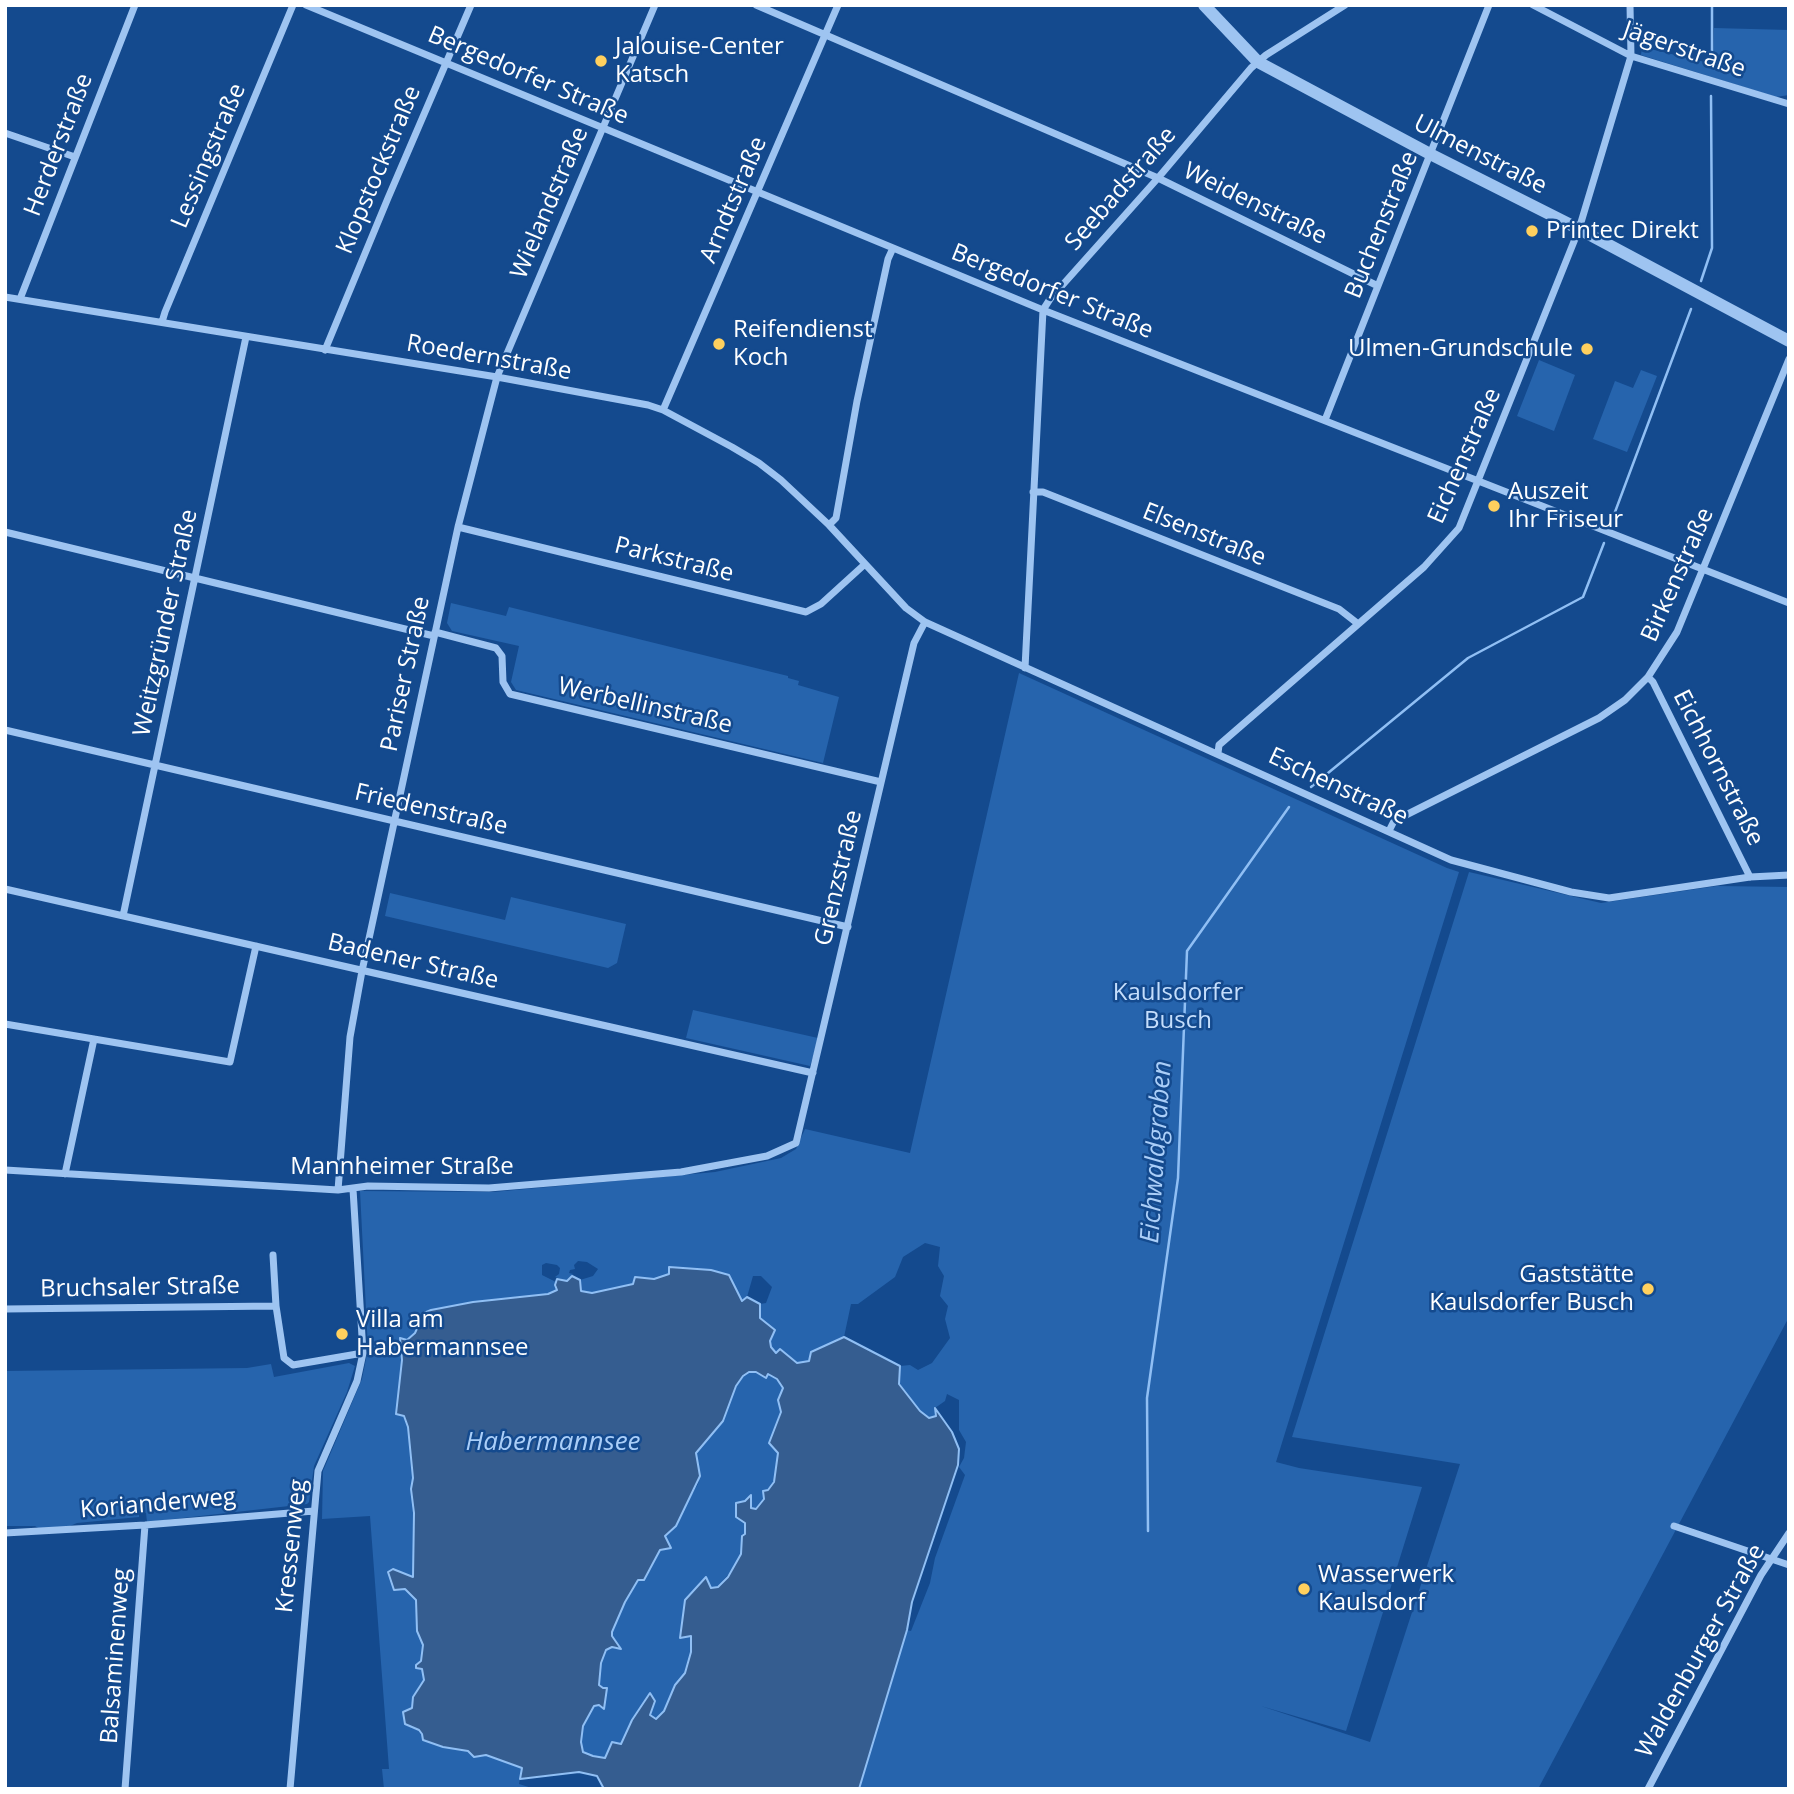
<!DOCTYPE html>
<meta charset="utf-8">
<style>
body{margin:0}
#map{position:relative;width:1794px;height:1794px;overflow:hidden;background:#144a8e;font-family:"Open Sans",sans-serif}
canvas{display:block}
.frame{position:absolute;inset:0;border:7px solid #fff;pointer-events:none}
</style>
<div id="map">
<canvas width="1794" height="1794"></canvas>
<div class="frame"></div>
</div>
<script>
const ctx = document.querySelector('canvas').getContext('2d');
ctx.lineJoin = 'round';
function paint(path, color) { ctx.fillStyle = color; ctx.fill(path, 'evenodd'); }
const shape = rows => new Path2D(rows.map(r => 'M' + r).join(''));
function stroke(path, color, width, dash) { ctx.strokeStyle = color; ctx.lineWidth = width; ctx.lineCap = dash ? 'butt' : 'round'; ctx.setLineDash(dash || []); ctx.stroke(path); }
function label(font, color, halo, rows, align = 'center') {
  ctx.font = font + ' "Open Sans",sans-serif'; ctx.lineWidth = 5; ctx.setLineDash([]); ctx.textBaseline = 'middle'; ctx.strokeStyle = halo; ctx.fillStyle = color; for (const [text, x, y, turn = 0] of rows) {
    ctx.save(); ctx.translate(x, y); ctx.rotate((+turn || 0) * Math.PI / 180); ctx.textAlign = isNaN(turn) ? turn : align; if (halo) ctx.strokeText(text, 0, 0); ctx.fillText(text, 0, 0); ctx.restore();
  }
}
const green = shape([
 [1714,28,1789,30,1789,95,1776,97,1641,55,1642,47,1713,64],
 [1539,360,1575,375,1554,431,1517,416],
 [1641,370,1657,376,1627,452,1593,439,1615,381,1633,388],
 [451,603,506,616,509,607,788,676,788,678,799,681,798,685,839,697,823,763,516,690,511,682,519,646,452,631,447,623],
 [1019,673,1447,868,1459,872,1276,1462,1299,1468,1422,1487,1346,1731,1261,1706,1370,1742,1460,1464,1292,1437,1469,872,1601,903,1717,886,1789,887,1789,1317,1538,1789,859,1789,907,1630,911,1631,930,1583,935,1558,965,1475,959,1467,964,1458,966,1442,959,1430,959,1400,947,1394,945,1401,935,1408,936,1416,929,1418,920,1411,899,1383,900,1366,910,1365,918,1370,932,1363,950,1338,945,1319,948,1306,940,1296,944,1276,938,1266,940,1247,925,1243,903,1257,895,1277,858,1304,851,1304,844,1337,811,1352,809,1361,798,1363,780,1349,776,1353,770,1347,770,1341,775,1330,760,1318,760,1304,766,1303,772,1287,761,1276,753,1276,747,1297,742,1301,729,1275,711,1270,694,1271,686,1268,669,1268,669,1274,654,1279,635,1277,633,1284,592,1293,581,1291,580,1280,593,1276,598,1269,587,1262,578,1261,574,1265,575,1269,570,1270,569,1273,573,1274,567,1281,555,1277,559,1274,560,1268,557,1265,546,1263,542,1265,542,1275,556,1282,558,1290,548,1294,473,1302,424,1313,415,1333,406,1340,400,1339,402,1360,396,1414,404,1416,408,1426,413,1478,411,1489,414,1513,413,1577,405,1589,416,1600,417,1631,423,1645,421,1661,424,1680,419,1686,412,1708,411,1728,418,1729,443,1747,486,1755,522,1768,519,1784,535,1789,384,1789,382,1769,389,1769,370,1516,322,1519,323,1471,362,1379,368,1349,360,1191,493,1192,715,1172,781,1158,796,1149,805,1129,910,1153],
 [390,893,505,920,511,897,626,924,617,963,608,968,385,916],
 [693,1010,818,1038,813,1057,810,1066,686,1038],
 [349,1363,355,1366,347,1392,314,1466,309,1502,307,1504,147,1522,146,1513,139,1514,139,1517,77,1523,65,1528,40,1529,35,1526,5,1526,5,1371,247,1368,271,1364,274,1377],
 [749,1372,768,1374,776,1379,783,1388,781,1412,769,1443,778,1453,774,1482,763,1495,764,1499,756,1509,751,1509,752,1500,745,1523,745,1535,742,1537,741,1554,735,1567,717,1587,711,1588,705,1578,680,1638,691,1636,691,1652,685,1673,675,1685,664,1711,656,1719,649,1715,655,1701,632,1720,621,1744,612,1742,605,1758,593,1756,583,1752,581,1742,583,1726,594,1706,599,1705,604,1708,606,1688,603,1688,599,1685,601,1663,606,1650,612,1647,617,1649,620,1646,612,1636,612,1632,625,1602,638,1580,651,1569,660,1549,665,1548,665,1536,676,1526,680,1514,698,1484,700,1476,696,1453,723,1421,736,1387,743,1376]
]);
const water = shape([
 [669,1267,711,1270,729,1275,742,1301,747,1297,760,1304,760,1318,775,1330,770,1341,771,1347,776,1353,780,1349,797,1363,809,1361,811,1352,844,1337,900,1366,899,1384,920,1411,929,1418,936,1416,935,1408,952,1432,959,1449,958,1465,912,1602,907,1630,859,1789,604,1789,597,1776,579,1772,520,1779,522,1768,486,1755,474,1757,468,1751,443,1747,423,1740,422,1734,419,1730,405,1724,403,1712,412,1708,413,1697,424,1680,422,1669,416,1668,416,1665,421,1661,423,1645,417,1631,416,1600,405,1589,394,1590,388,1572,393,1569,413,1577,414,1513,411,1489,413,1478,408,1427,404,1416,396,1414,402,1360,400,1338,407,1340,415,1333,424,1313,431,1310,473,1302,548,1294,557,1290,555,1285,557,1279,567,1281,572,1276,580,1280,581,1291,592,1293,633,1284,635,1277,654,1279,669,1274,669,1267],
 [749,1372,756,1372,766,1378,768,1374,777,1379,783,1388,778,1400,781,1412,769,1443,778,1453,774,1482,768,1490,763,1491,764,1499,756,1509,751,1508,751,1495,745,1501,736,1503,736,1517,745,1523,745,1534,742,1536,741,1554,728,1577,718,1587,711,1588,706,1577,685,1600,680,1638,691,1636,691,1652,685,1673,675,1685,664,1711,656,1719,650,1715,655,1701,650,1693,632,1720,621,1744,612,1742,605,1758,593,1756,583,1752,581,1742,583,1726,594,1706,599,1705,604,1709,607,1688,603,1688,599,1685,601,1663,606,1650,612,1647,621,1649,612,1636,612,1632,625,1602,638,1580,644,1580,660,1550,671,1548,665,1536,676,1526,700,1476,696,1453,723,1421,736,1386,743,1376,749,1372]
]);
const stream = shape([
 [1712,64,1712,5],
 [1701,281,1712,248,1711,96],
 [1612,520,1691,309],
 [1311,787,1468,658,1583,597,1604,543],
 [1148,1531,1147,1398,1178,1178,1187,951,1289,807]
]);
const minor = shape([
 [306,5,1043,310,1789,603],
 [756,5,1158,178,1378,286],
 [1533,5,1631,56,1789,104],
 [5,133,75,157],
 [5,297,497,377,648,405,663,410,732,447,759,463,781,480,829,525,906,608,925,622,1451,860,1571,892,1609,898,1750,877,1789,875],
 [20,299,135,5],
 [162,322,165,312,293,5],
 [325,350,388,198,471,5],
 [663,410,838,5],
 [1325,420,1489,5],
 [1033,492,1043,492,1339,609,1357,623],
 [829,525,836,518,857,401,888,259,893,248],
 [458,527,806,612,821,604,865,564],
 [5,532,434,636],
 [435,632,496,648,502,656,503,682,510,694,881,782],
 [1025,668,1043,310,1050,299,1158,178,1251,68,1266,55,1345,5],
 [1648,677,1653,682,1750,877],
 [5,730,848,927],
 [1218,753,1219,745,1424,567,1459,528,1579,229,1631,56,1630,5],
 [1389,831,1394,821,1599,718,1625,700,1648,677,1677,632,1789,359],
 [5,889,813,1073],
 [123,916,246,337],
 [5,1024,230,1062,256,946],
 [5,1170,338,1190,368,1186,489,1188,681,1172,767,1156,796,1143,914,643,925,622],
 [65,1174,94,1039],
 [338,1190,350,1037,362,971,458,527,497,377,655,5],
 [273,1255,276,1306,284,1358,293,1365,363,1353],
 [5,1309,276,1306],
 [1674,1526,1789,1565],
 [5,1533,145,1525,314,1511],
 [125,1789,145,1525],
 [290,1789,318,1471,357,1381,363,1353,353,1189],
 [1648,1789,1761,1575,1789,1533]
]);
const tertiary = shape([
 [1204,5,1258,62,1432,155,1579,229,1789,341]
]);
const markers = [
 [601,61,7,"#ffd05e"],
 [1532,231,7,"#ffd05e"],
 [719,344,7,"#ffd05e"],
 [1587,349,7,"#ffd05e"],
 [1494,506,7,"#ffd05e"],
 [1648,1289,7,"#ffd05e"],
 [342,1334,7,"#ffd05e"],
 [1304,1589,7,"#ffd05e"]
];
const poiNames = [
 ["Jalouise-Center",615,47],
 ["Katsch",615,75],
 ["Printec Direkt",1546,231],
 ["Reifendienst",733,330],
 ["Koch",733,358],
 ["Ulmen-Grundschule",1573,349,"right"],
 ["Auszeit",1508,492],
 ["Ihr Friseur",1508,520],
 ["Gaststätte",1634,1275,"right"],
 ["Kaulsdorfer Busch",1634,1303,"right"],
 ["Villa am",356,1320],
 ["Habermannsee",356,1348],
 ["Wasserwerk",1318,1575],
 ["Kaulsdorf",1318,1603]
];
const streetNames = [
 ["Jägerstraße",1684,50,19],
 ["Bergedorfer Straße",528,76,23],
 ["Herderstraße",59,145,-69],
 ["Ulmenstraße",1480,155,27],
 ["Lessingstraße",209,156,-67],
 ["Klopstockstraße",379,170,-67],
 ["Seebadstraße",1121,189,-49],
 ["Arndtstraße",734,200,-67],
 ["Wielandstraße",550,203,-67],
 ["Weidenstraße",1255,204,26],
 ["Buchenstraße",1382,225,-68],
 ["Bergedorfer Straße",1052,292,22],
 ["Roedernstraße",489,358,10],
 ["Eichenstraße",1465,456,-66],
 ["Elsenstraße",1204,535,22],
 ["Parkstraße",674,560,14],
 ["Birkenstraße",1678,575,-66],
 ["Weitzgründer Straße",166,623,-78],
 ["Pariser Straße",406,674,-78],
 ["Werbellinstraße",645,706,13],
 ["Eichhornstraße",1718,768,63],
 ["Eschenstraße",1338,787,25],
 ["Friedenstraße",431,810,13],
 ["Grenzstraße",839,878,-77],
 ["Badener Straße",413,962,13],
 ["Mannheimer Straße",402,1167],
 ["Bruchsaler Straße",140,1288,-1],
 ["Korianderweg",158,1504,-5],
 ["Kressenweg",292,1546,-84],
 ["Waldenburger Straße",1701,1651,-61],
 ["Balsaminenweg",116,1656,-86]
];
const parkNames = [
 ["Kaulsdorfer",1178,993],
 ["Busch",1178,1021]
];
const waterNames = [
 ["Eichwaldgraben",1157,1152,-86],
 ["Habermannsee",553,1443]
];
paint(green, '#2664ad');
paint(water, '#355d90');
stroke(water, '#90bff4', 2);
stroke(stream, '#90bff4', 2.5);
stroke(minor, '#9ec4f1', 7);
stroke(tertiary, '#9ec4f1', 12);
for (const [x, y, r, color] of markers) { const dot = new Path2D(); dot.arc(x, y, r, 0, 2 * Math.PI); ctx.fillStyle = color; ctx.fill(dot); stroke(dot, '#144a8e', 2.5); }
label('24px', '#fff', '#144a8e', poiNames, 'left');
label('24px', '#fff', '#144a8e', streetNames);
label('24px', '#c5defc', '#144a8e', parkNames);
label('italic 26px', '#aacef8', '#144a8e', waterNames);
</script>
